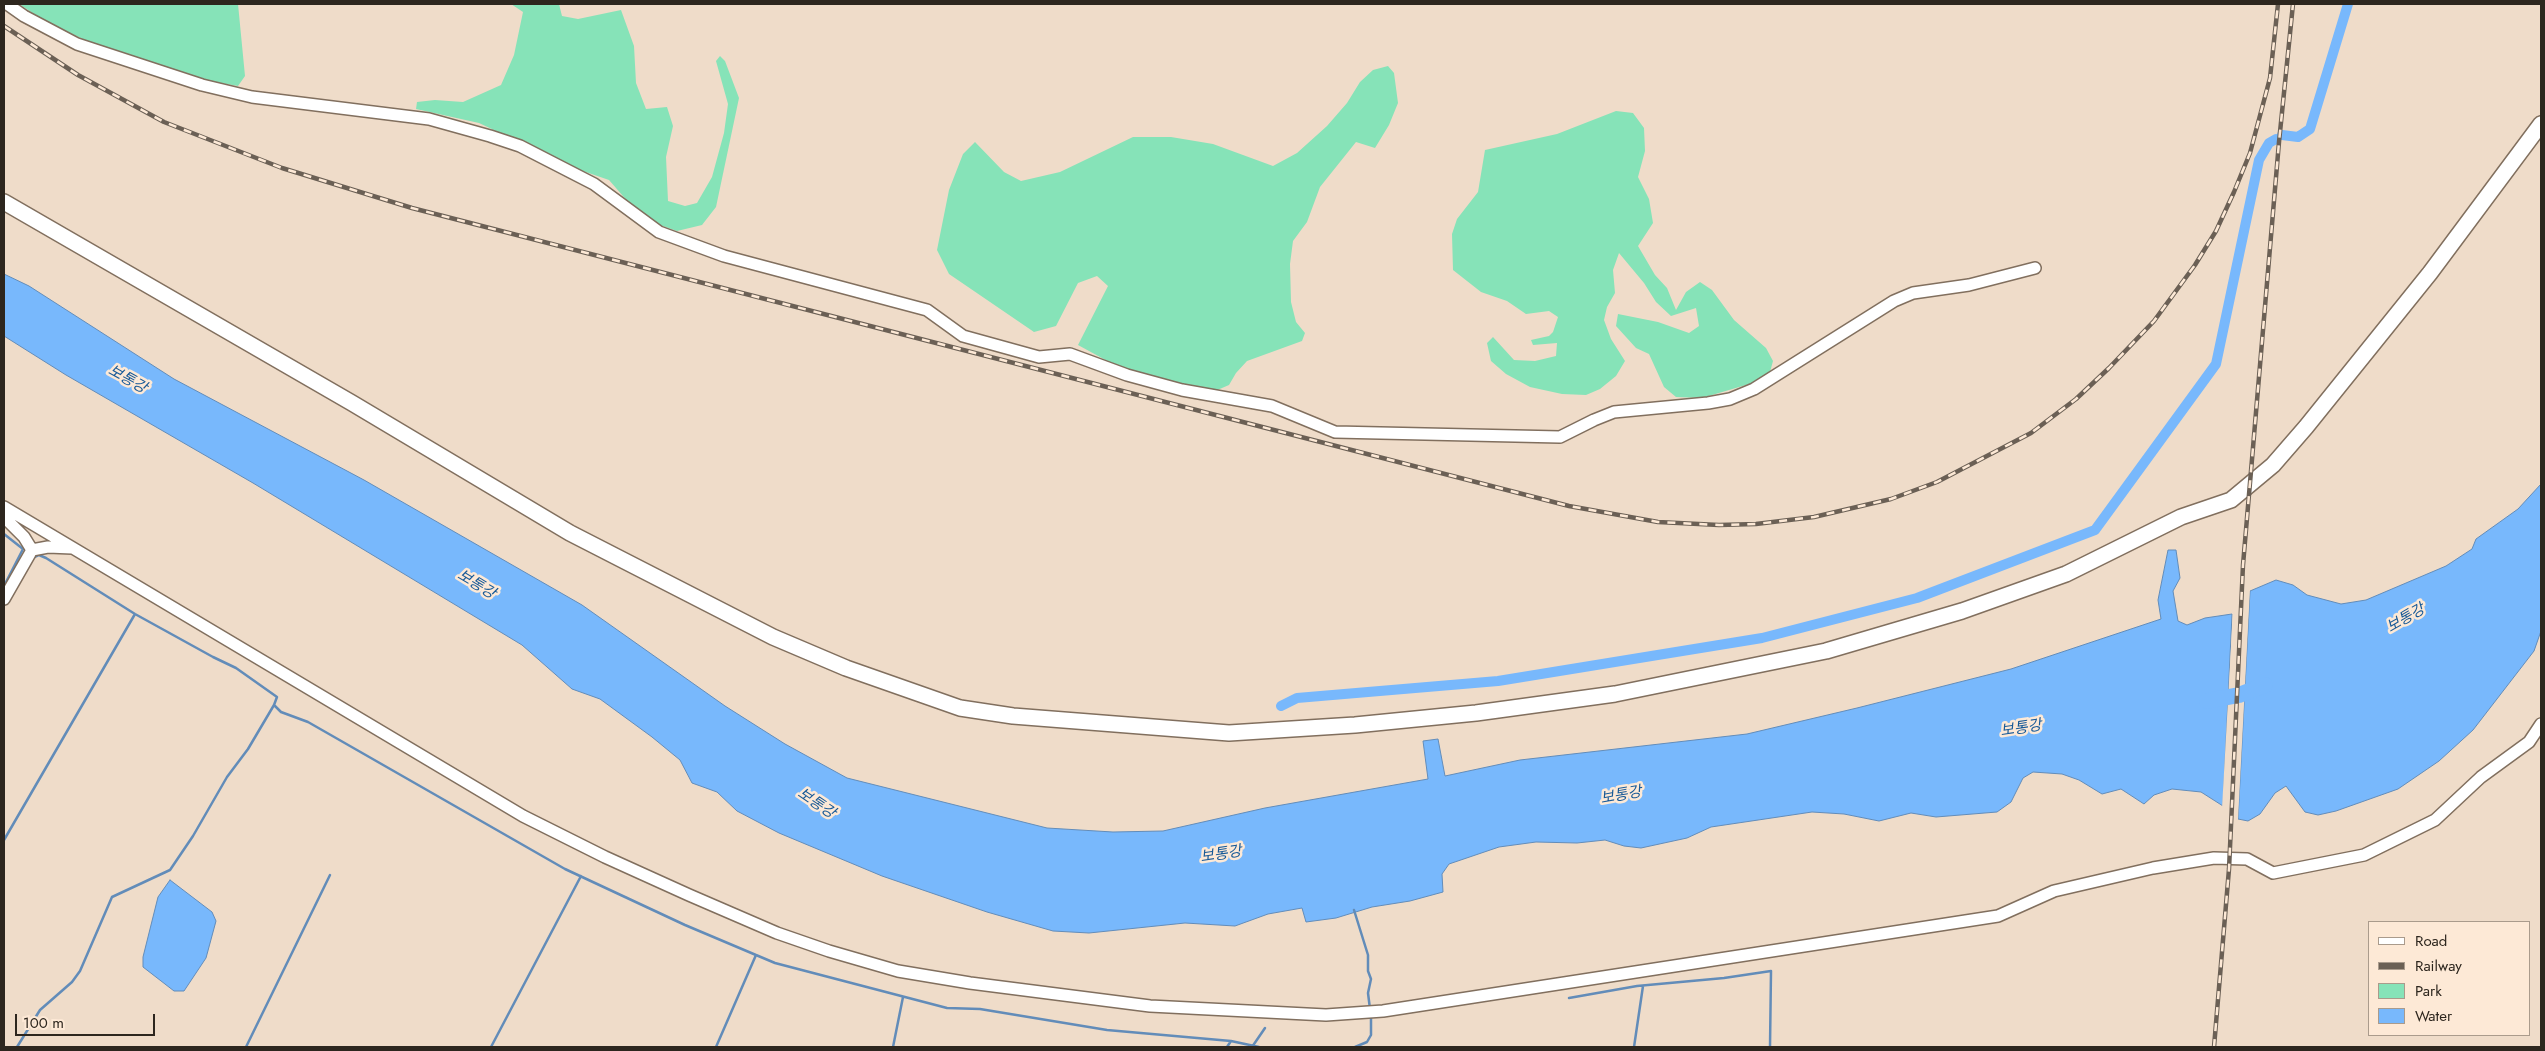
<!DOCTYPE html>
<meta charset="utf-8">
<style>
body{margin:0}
#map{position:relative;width:2545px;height:1051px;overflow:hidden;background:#efdcc9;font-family:Jost,sans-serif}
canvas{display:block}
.frame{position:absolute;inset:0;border:5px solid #2d261e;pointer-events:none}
.legend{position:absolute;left:2368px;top:921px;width:162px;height:115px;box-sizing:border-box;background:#fde9d6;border:1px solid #aa9b8c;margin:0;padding:6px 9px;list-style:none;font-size:15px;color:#2d261e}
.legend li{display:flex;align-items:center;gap:10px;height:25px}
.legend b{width:25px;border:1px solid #aa9b8c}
.scale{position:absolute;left:15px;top:1014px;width:140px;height:22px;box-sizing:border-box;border:2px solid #2d261e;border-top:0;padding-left:6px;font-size:15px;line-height:18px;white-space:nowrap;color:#2d261e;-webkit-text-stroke:4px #fde9d6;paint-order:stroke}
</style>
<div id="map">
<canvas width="2545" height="1051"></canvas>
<div class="frame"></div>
<ul class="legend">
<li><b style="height:6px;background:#fff"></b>Road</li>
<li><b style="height:6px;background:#6b6055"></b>Railway</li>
<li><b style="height:14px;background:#86e3b8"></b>Park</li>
<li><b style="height:14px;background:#78b8fc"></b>Water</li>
</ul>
<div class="scale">100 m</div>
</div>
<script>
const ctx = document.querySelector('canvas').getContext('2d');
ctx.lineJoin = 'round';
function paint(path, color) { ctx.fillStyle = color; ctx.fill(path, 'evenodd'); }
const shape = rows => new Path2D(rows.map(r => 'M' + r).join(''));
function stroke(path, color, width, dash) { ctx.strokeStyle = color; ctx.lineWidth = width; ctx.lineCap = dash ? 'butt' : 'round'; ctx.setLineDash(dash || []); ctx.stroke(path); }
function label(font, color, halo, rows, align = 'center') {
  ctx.font = font + ' Jost,"Noto Sans KR",sans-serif'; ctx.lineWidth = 5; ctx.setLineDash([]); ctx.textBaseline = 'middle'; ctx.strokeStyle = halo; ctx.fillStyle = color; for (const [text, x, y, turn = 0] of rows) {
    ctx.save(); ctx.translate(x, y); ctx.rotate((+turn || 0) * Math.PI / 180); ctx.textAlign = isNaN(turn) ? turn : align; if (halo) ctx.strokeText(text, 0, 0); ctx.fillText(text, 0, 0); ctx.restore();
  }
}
const green = shape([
 [19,4,238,4,245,76,238,86,198,79,106,50,45,21],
 [511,4,559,4,562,16,578,19,621,10,634,46,636,83,646,109,667,107,673,126,666,157,668,201,685,206,697,203,712,177,724,133,728,104,716,61,720,56,725,61,739,98,716,207,702,225,677,231,657,224,629,203,609,180,577,169,479,123,416,109,417,102,435,100,463,102,501,85,514,55,523,12],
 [1388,66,1394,73,1398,103,1389,125,1375,148,1356,142,1320,187,1307,222,1293,241,1290,264,1291,302,1296,322,1305,333,1302,341,1247,361,1236,373,1229,385,1215,391,1194,389,1122,369,1078,345,1108,286,1097,276,1078,283,1056,326,1034,332,949,274,937,250,949,190,963,154,975,142,1004,172,1021,181,1060,172,1133,137,1171,137,1213,144,1273,166,1297,153,1327,126,1347,103,1360,82,1373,70],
 [1616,111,1633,113,1644,128,1645,151,1638,177,1649,199,1653,223,1638,246,1655,275,1667,288,1676,310,1686,292,1700,282,1712,290,1734,320,1766,348,1773,361,1770,372,1756,382,1702,398,1676,397,1664,387,1649,354,1636,348,1616,326,1618,314,1658,322,1689,333,1699,326,1696,308,1671,316,1656,302,1644,283,1619,253,1613,270,1615,293,1607,307,1604,320,1611,339,1625,361,1616,376,1600,389,1586,395,1562,394,1530,387,1506,374,1491,361,1487,343,1493,337,1514,360,1535,361,1556,356,1557,343,1533,345,1531,340,1549,336,1553,332,1558,317,1549,311,1526,314,1507,301,1481,292,1453,270,1452,234,1457,219,1478,192,1485,150,1557,134]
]);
const water = shape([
 [4,274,29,286,174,379,364,480,582,605,725,706,785,744,847,778,1047,828,1113,832,1163,831,1265,808,1428,779,1423,741,1438,739,1445,776,1520,760,1747,734,1857,708,2011,669,2161,619,2158,600,2168,550,2176,550,2180,578,2173,591,2178,621,2187,625,2205,618,2232,614,2223,806,2201,792,2172,789,2154,795,2144,804,2121,789,2102,794,2079,780,2062,774,2033,772,2023,778,2011,802,1997,812,1936,817,1911,813,1879,821,1844,814,1812,812,1711,827,1687,838,1641,848,1624,846,1605,840,1577,843,1536,842,1499,847,1449,864,1442,874,1443,892,1410,901,1372,907,1336,918,1306,922,1302,908,1268,914,1235,926,1185,923,1089,933,1053,931,987,912,882,876,779,833,737,811,717,792,692,783,680,760,652,737,600,699,572,689,522,645,253,483,66,375,4,336,4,274],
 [2541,484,2541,631,2534,651,2473,730,2439,761,2398,789,2336,811,2318,815,2305,812,2286,786,2275,793,2260,814,2248,821,2238,819,2250,591,2276,580,2293,585,2307,595,2341,604,2366,600,2446,566,2472,549,2476,539,2518,509,2541,484],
 [170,880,212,912,216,921,206,958,184,991,174,991,143,967,143,957,158,897,170,880]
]);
const pier = shape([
 [2250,588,2238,819,2238,822,2236,819,2247,591],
 [2233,611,2235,614,2225,806,2222,808]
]);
const stream = shape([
 [4,534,23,549,4,586],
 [33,558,39,555,46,558,135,614,213,657,236,668,277,697,274,705,281,712,308,722,565,869,685,925,756,955,775,963,947,1008,980,1009,1107,1030,1231,1041,1259,1047],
 [4,840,135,614],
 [1354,910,1368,955,1368,971,1371,979,1368,993,1370,1009],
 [1569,998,1637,986,1724,978,1771,971,1770,1047],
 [17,1047,40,1010,72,982,80,971,112,897,170,870,193,836,227,777,248,749,274,705],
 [246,1047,330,875],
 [491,1047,581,876],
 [716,1047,756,955],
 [893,1047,903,997],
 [1227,1047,1231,1041],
 [1252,1047,1265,1028],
 [1355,1047,1367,1042,1371,1035,1371,1014],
 [1634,1047,1643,986]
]);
const canal = shape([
 [2282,135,2298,137,2310,129,2348,4],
 [1281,706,1297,698,1498,681,1762,638,1917,598,2095,530,2216,364,2259,160,2269,143,2276,139]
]);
const river = shape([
 [2207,701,2239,695,2265,685]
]);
const street = shape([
 [7,4,24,16,77,44,202,85,252,97,429,119,490,136,520,146,594,184,659,232,724,256,927,310,963,336,1039,357,1070,354,1127,375,1182,390,1272,406,1335,432,1560,437,1594,420,1614,412,1708,403,1730,399,1754,389,1894,301,1913,293,1969,285,2035,268],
 [4,507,523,816,605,857,689,895,777,933,829,951,898,971,970,983,1150,1006,1326,1015,1383,1011,1998,916,2054,891,2153,868,2214,858,2247,859,2273,873,2364,855,2435,820,2481,777,2529,742,2541,724],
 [4,517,24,537,32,550,4,599],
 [32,550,48,547,72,548]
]);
const secondary = shape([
 [4,202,352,403,570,533,773,637,846,668,960,708,1013,716,1229,733,1355,725,1476,713,1615,694,1826,651,1962,611,2066,574,2181,517,2231,500,2273,465,2306,427,2430,273,2541,124]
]);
const rail = shape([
 [4,26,78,75,164,122,282,168,412,208,1569,506,1658,522,1719,525,1756,524,1814,517,1891,499,1937,482,2031,433,2076,399,2109,368,2154,321,2195,265,2216,231,2234,192,2250,153,2270,78,2278,4],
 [2214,1047,2229,869,2243,565,2279,142,2293,4]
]);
const waterNames = [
 ["보통강",127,380,29],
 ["보통강",476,585,31],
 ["보통강",2406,619,-30],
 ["보통강",2021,729,-9],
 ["보통강",1621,796,-10],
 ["보통강",816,804,34],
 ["보통강",1221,855,-9]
];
paint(green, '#86e3b8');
paint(water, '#78b8fc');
stroke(water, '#628cb9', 1);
paint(pier, '#efdcc9');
stroke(stream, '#628cb9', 2.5);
stroke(canal, '#78b8fc', 10);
stroke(river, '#78b8fc', 16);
stroke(street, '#816f5e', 14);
stroke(secondary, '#816f5e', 18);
stroke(street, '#fff', 11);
stroke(secondary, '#fff', 15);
stroke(rail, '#6b6055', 4.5);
stroke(rail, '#fde9d6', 2.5, [8]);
label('italic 15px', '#175997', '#fde9d6', waterNames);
</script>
